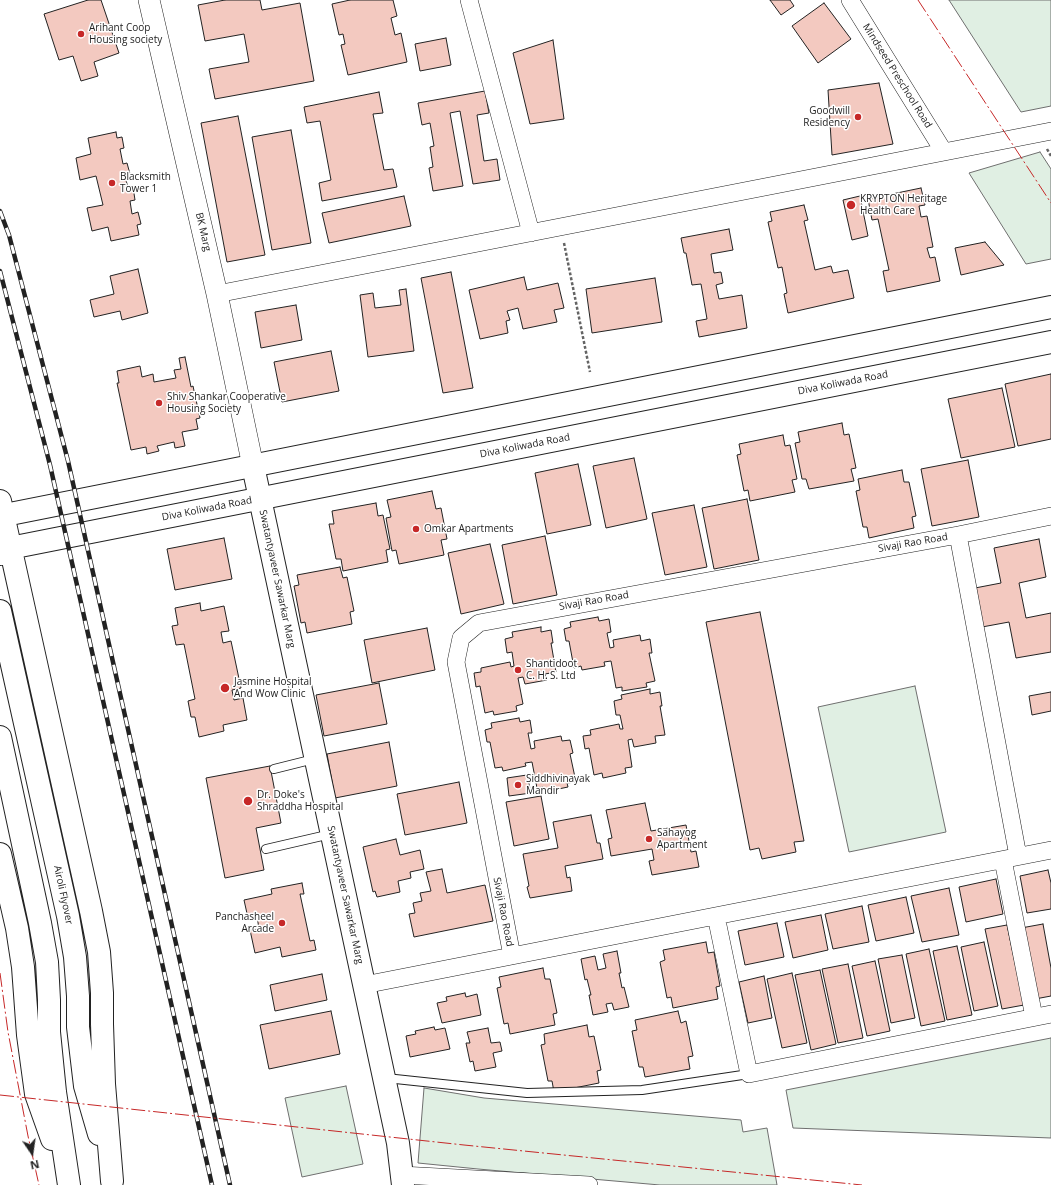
<!DOCTYPE html>
<style>
body{margin:0}
#map{position:relative;width:1051px;height:1185px;overflow:hidden;background:#fff;font-family:"Open Sans",sans-serif}
canvas{display:block}
.north{position:absolute;left:12px;top:1133px;width:40px;height:40px;-webkit-text-stroke:3px #fff;paint-order:stroke;rotate:167deg;font-size:11px;font-weight:700;line-height:16px;text-align:center;color:#222}
.north::after{content:'';display:block;margin:auto;width:14px;height:18px;background:#222;clip-path:polygon(50% 0,100% 100%,50% 72%,0 100%)}
</style>
<div id="map">
<canvas width="1051" height="1185"></canvas>
<div class="north">N</div>
</div>
<script>
const ctx = document.querySelector('canvas').getContext('2d');
ctx.lineJoin = 'round';
function paint(path, color) { ctx.fillStyle = color; ctx.fill(path, 'evenodd'); }
const shape = rows => new Path2D(rows.map(r => 'M' + r).join(''));
function stroke(path, color, width, dash) { ctx.strokeStyle = color; ctx.lineWidth = width; ctx.lineCap = dash ? 'butt' : 'round'; ctx.setLineDash(dash || []); ctx.stroke(path); }
function label(font, color, halo, rows, align = 'center') {
  ctx.font = font + ' "Open Sans",sans-serif'; ctx.lineWidth = 3; ctx.setLineDash([]); ctx.textBaseline = 'middle'; ctx.strokeStyle = halo; ctx.fillStyle = color; for (const [text, x, y, turn = 0] of rows) {
    ctx.save(); ctx.translate(x, y); ctx.rotate((+turn || 0) * Math.PI / 180); ctx.textAlign = isNaN(turn) ? turn : align; if (halo) ctx.strokeText(text, 0, 0); ctx.fillText(text, 0, 0); ctx.restore();
  }
}
const green = shape([
 [949,0,1051,0,1051,106,1021,112,949,0],
 [1040,152,1051,169,1051,259,1026,264,969,173,1040,152],
 [915,686,946,832,849,852,818,707,915,686],
 [1051,1038,1051,1138,793,1128,786,1090,1051,1038],
 [346,1086,363,1164,302,1177,285,1098,346,1086],
 [424,1088,484,1098,741,1120,743,1132,767,1128,777,1185,660,1185,478,1169,418,1163,424,1088]
]);
const building = shape([
 [88,0,101,0,119,53,94,62,98,76,81,81,73,56,59,60,44,14,88,0],
 [225,0,260,0,262,10,300,3,314,81,215,99,209,69,249,62,244,34,205,41,198,5,225,0],
 [350,0,393,0,397,16,391,18,395,35,401,33,407,62,348,75,341,45,345,44,343,34,339,35,332,4,350,0],
 [770,0,790,0,794,6,781,15,770,0],
 [824,3,851,39,818,63,792,26,824,3],
 [446,38,451,65,420,71,415,44,446,38],
 [553,40,564,119,530,124,513,53,553,40],
 [879,83,893,144,832,155,828,90,879,83],
 [485,91,489,113,477,115,484,161,497,159,500,180,473,184,460,111,450,113,463,186,433,191,429,168,433,167,430,147,434,146,430,123,422,125,418,103,485,91],
 [379,92,383,113,373,114,384,170,393,169,397,187,322,201,319,183,331,180,320,121,307,123,304,107,379,92],
 [238,116,265,255,227,262,201,123,238,116],
 [291,130,311,243,272,250,252,137,291,130],
 [116,132,117,138,122,137,124,148,120,149,123,164,127,163,130,174,125,176,128,188,133,187,135,200,130,201,132,214,138,212,141,224,137,225,139,235,111,241,108,227,92,231,87,208,103,205,96,176,80,180,76,158,91,154,88,138,116,132],
 [921,188,925,205,919,206,921,217,927,216,933,247,927,248,930,258,935,257,940,281,887,292,883,271,889,270,878,219,872,220,868,199,921,188],
 [404,196,411,226,329,243,322,213,404,196],
 [860,196,868,236,852,240,843,200,860,196],
 [804,205,808,220,804,221,815,270,831,266,833,273,848,270,854,298,788,313,784,294,787,293,782,267,778,268,768,222,772,221,770,212,804,205],
 [729,229,733,250,711,254,714,273,721,272,723,283,716,285,719,299,742,295,747,328,699,337,696,321,707,319,701,284,692,285,686,253,684,253,681,238,729,229],
 [985,242,1004,265,961,275,955,248,985,242],
 [138,269,148,313,122,320,120,311,94,317,90,300,114,294,110,276,138,269],
 [451,272,473,388,443,393,421,278,451,272],
 [524,277,527,290,558,283,564,308,554,310,557,322,523,329,518,308,507,311,510,320,506,321,508,333,480,339,469,290,524,277],
 [655,278,662,322,592,333,586,289,655,278],
 [406,289,414,351,368,357,360,295,373,293,375,308,401,305,399,290,406,289],
 [296,305,302,340,261,348,255,312,296,305],
 [331,351,339,391,282,402,274,362,331,351],
 [185,357,191,387,193,386,200,418,196,419,198,429,182,432,185,446,175,448,174,442,157,446,159,451,147,454,146,447,131,450,117,383,119,383,117,371,140,366,142,377,153,374,154,382,176,378,174,370,181,369,179,358,185,357],
 [1051,374,1051,439,1018,446,1005,384,1051,374],
 [1002,388,1015,447,961,458,948,399,1002,388],
 [842,423,844,435,849,434,856,468,851,469,854,481,809,489,806,479,802,479,795,443,800,442,798,432,842,423],
 [783,435,785,446,790,445,797,479,792,480,795,492,750,501,748,490,744,491,737,455,741,454,739,444,783,435],
 [634,458,647,519,606,528,593,466,634,458],
 [968,460,979,517,932,526,921,469,968,460],
 [578,464,591,525,547,534,535,473,578,464],
 [902,470,904,482,909,482,916,516,912,517,914,528,869,538,867,527,863,527,856,491,860,490,858,479,902,470],
 [432,491,436,509,441,508,447,539,441,540,444,555,399,564,396,550,392,551,386,518,391,517,387,500,432,491],
 [747,499,759,560,714,569,702,508,747,499],
 [376,503,378,516,383,515,390,549,386,550,388,562,343,571,341,559,336,559,329,524,334,524,332,511,376,503],
 [694,505,707,567,665,575,652,513,694,505],
 [545,536,557,595,513,604,502,545,545,536],
 [224,538,232,579,175,590,167,549,224,538],
 [1039,539,1046,577,1019,583,1026,618,1051,613,1051,652,1016,658,1009,622,982,627,975,588,1001,583,994,548,1039,539],
 [490,544,504,604,461,614,448,553,490,544],
 [340,567,343,578,347,577,354,611,350,612,352,624,307,633,305,622,301,623,294,586,299,585,297,575,340,567],
 [200,603,201,611,224,606,229,631,221,632,223,643,231,641,241,688,232,690,234,700,243,698,247,720,223,725,224,731,199,737,195,717,191,717,188,701,195,699,184,644,176,645,172,626,178,625,175,608,200,603],
 [760,612,804,841,794,842,796,852,762,859,759,848,750,850,706,622,760,612],
 [598,617,599,621,609,619,611,632,607,633,610,648,614,647,613,640,640,635,641,641,650,639,652,653,649,653,655,681,646,683,647,687,622,691,622,687,616,688,611,661,604,662,605,666,582,670,581,666,574,668,569,641,566,641,564,629,571,627,570,622,598,617],
 [541,627,541,632,551,630,553,643,551,643,556,672,545,674,547,680,525,684,523,677,518,678,523,704,516,706,517,711,494,715,493,711,485,713,480,686,476,687,474,673,481,672,481,668,510,662,511,667,514,666,512,652,507,653,505,639,513,637,512,632,541,627],
 [427,628,435,670,372,683,364,640,427,628],
 [379,683,387,724,324,736,316,695,379,683],
 [650,689,650,694,660,692,662,706,660,706,665,735,655,736,656,743,634,747,632,739,628,740,632,767,625,768,626,773,603,778,602,773,594,775,589,748,585,749,583,736,591,735,590,730,619,724,620,729,623,729,620,715,616,715,614,701,622,699,621,695,650,689],
 [1051,692,1051,711,1032,715,1029,696,1051,692],
 [519,718,520,722,530,720,532,733,528,733,531,749,535,748,534,741,561,736,562,741,570,740,573,753,570,754,576,782,567,783,568,787,544,792,543,787,537,788,532,762,525,763,526,766,503,771,502,767,495,768,490,742,487,742,485,730,492,728,491,723,519,718],
 [389,742,397,786,335,798,327,754,389,742],
 [270,766,281,823,256,828,264,870,225,878,206,778,270,766],
 [527,775,531,793,509,796,507,778,527,775],
 [459,782,467,823,405,835,397,794,459,782],
 [541,796,549,839,514,846,506,802,541,796],
 [645,803,651,831,686,825,691,852,696,851,699,867,652,875,649,861,654,860,652,849,611,856,608,839,612,838,606,810,645,803],
 [591,815,597,843,600,843,603,859,565,866,567,878,570,877,572,891,530,898,527,887,529,886,523,854,558,848,553,822,591,815],
 [396,839,400,855,420,850,424,869,410,872,411,878,398,881,400,892,377,897,375,891,373,892,363,847,396,839],
 [442,869,447,893,485,885,493,921,414,937,409,914,415,913,413,903,422,901,420,893,431,891,426,872,442,869],
 [1048,870,1051,883,1051,909,1027,913,1020,876,1048,870],
 [996,879,1003,914,966,922,959,887,996,879],
 [302,883,304,894,300,894,310,941,314,940,316,950,282,957,280,947,255,953,250,930,259,929,257,916,248,918,244,900,272,894,271,889,302,883],
 [949,888,959,935,922,942,911,896,949,888],
 [906,897,914,933,876,941,868,905,906,897],
 [862,906,869,942,833,949,825,914,862,906],
 [821,915,828,950,793,958,785,922,821,915],
 [777,923,784,957,745,965,738,931,777,923],
 [1043,924,1051,968,1051,996,1035,999,1021,928,1043,924],
 [1007,925,1024,1005,1002,1009,985,929,1007,925],
 [706,942,708,953,714,952,720,986,716,987,718,999,673,1008,671,997,667,998,660,962,665,960,663,950,706,942],
 [984,942,998,1006,974,1011,961,947,984,942],
 [957,946,972,1015,947,1020,933,951,957,946],
 [929,949,945,1021,921,1026,906,954,929,949],
 [617,951,621,973,619,973,622,988,624,987,629,1007,614,1010,612,1003,606,1004,608,1012,593,1015,589,995,591,995,587,979,585,980,581,959,595,956,598,970,606,968,603,954,617,951],
 [902,955,915,1018,891,1023,878,959,902,955],
 [875,961,890,1031,867,1036,852,966,875,961],
 [848,964,863,1038,838,1043,822,969,848,964],
 [543,968,545,979,550,979,557,1013,553,1014,555,1025,510,1034,508,1023,504,1024,497,988,501,987,499,977,543,968],
 [820,970,836,1044,811,1050,795,975,820,970],
 [792,973,807,1043,782,1048,767,979,792,973],
 [322,974,327,1000,275,1011,270,985,322,974],
 [764,976,772,1018,748,1023,739,982,764,976],
 [465,993,466,997,477,994,481,1015,442,1023,437,1003,447,1001,446,997,465,993],
 [331,1011,340,1054,269,1069,260,1025,331,1011],
 [678,1011,681,1023,686,1021,693,1056,688,1057,690,1069,645,1077,643,1067,639,1067,632,1031,637,1030,635,1020,678,1011],
 [587,1025,589,1037,594,1036,601,1070,597,1071,599,1083,554,1092,552,1081,548,1081,541,1045,545,1044,544,1034,587,1025],
 [434,1027,435,1030,445,1028,450,1049,410,1057,406,1036,416,1034,415,1031,434,1027],
 [488,1028,491,1043,500,1042,502,1051,493,1053,496,1067,475,1071,473,1061,470,1062,466,1043,470,1043,467,1032,488,1028]
]);
const path = shape([
 [1047,149,1051,156],
 [564,243,590,372]
]);
const service = shape([
 [274,769,314,759],
 [266,849,331,834],
 [386,1078,527,1093,642,1090,749,1074]
]);
const minor = shape([
 [469,0,531,233],
 [850,0,944,152],
 [217,294,1051,131],
 [958,535,1018,856],
 [1003,860,1034,1017],
 [716,916,749,1074,1051,1014],
 [512,956,456,662,461,638,479,623,958,535,1051,516],
 [364,985,1051,850],
 [401,1175,589,1185]
]);
const tertiary = shape([
 [149,0,217,294,253,466]
]);
const secondary = shape([
 [253,466,398,1143,403,1185]
]);
const primary = shape([
 [0,501,91,911,99,952,102,993,102,1024,104,1084,112,1181],
 [0,516,1051,307],
 [0,554,10,548,1051,342],
 [0,611,68,916,75,957,78,996,78,1027,85,1086,99,1134],
 [0,737,40,923,47,962,49,1000,49,1032,55,1092,69,1185],
 [0,854,17,928,23,967,28,1035,36,1094,52,1139]
]);
const rail = shape([
 [0,211,9,235,68,461,230,1185],
 [0,271,50,465,212,1185]
]);
const power = shape([
 [918,0,1051,203],
 [0,973,8,1032,28,1136,39,1185],
 [0,1095,464,1145,862,1185]
]);
const markers = [
 [81,34,4,"#c62828"],
 [858,117,4,"#c62828"],
 [112,183,4,"#c62828"],
 [851,205,5,"#c62828"],
 [159,403,4,"#c62828"],
 [416,529,4,"#c62828"],
 [518,670,4,"#c62828"],
 [225,688,5,"#c62828"],
 [518,785,4,"#c62828"],
 [248,801,5,"#c62828"],
 [649,839,4,"#c62828"],
 [282,923,4,"#c62828"]
];
const poiNames = [
 ["Arihant Coop",89,28],
 ["Housing society",89,40],
 ["Goodwill",850,111,"right"],
 ["Residency",850,123,"right"],
 ["Blacksmith",120,177],
 ["Tower 1",120,189],
 ["KRYPTON Heritage",860,199],
 ["Health Care",860,211],
 ["Shiv Shankar Cooperative",167,397],
 ["Housing Society",167,409],
 ["Omkar Apartments",424,529],
 ["Shantidoot",526,664],
 ["C. H. S. Ltd",526,676],
 ["Jasmine Hospital",234,682],
 ["And Wow Clinic",234,694],
 ["Siddhivinayak",526,779],
 ["Mandir",526,791],
 ["Dr. Doke's",257,795],
 ["Shraddha Hospital",257,807],
 ["Sahayog",657,833],
 ["Apartment",657,845],
 ["Panchasheel",274,917,"right"],
 ["Arcade",274,929,"right"]
];
const streetNames = [
 ["Mindseed Preschool Road",897,76,58],
 ["BK Marg",203,232,77],
 ["Diva Koliwada Road",843,383,-11],
 ["Diva Koliwada Road",525,446,-11],
 ["Diva Koliwada Road",207,509,-11],
 ["Sivaji Rao Road",913,543,-10],
 ["Swatantyaveer Sawarkar Marg",277,579,78],
 ["Sivaji Rao Road",594,601,-10],
 ["Airoli Flyover",63,895,78],
 ["Swatantyaveer Sawarkar Marg",345,895,78],
 ["Sivaji Rao Road",503,912,79]
];
paint(green, '#e0efe3');
stroke(green, '#6f6f6f', 1);
paint(building, '#f3c9c0');
stroke(building, '#222', 1);
stroke(service, '#222', 10);
stroke(minor, '#222', 18);
stroke(tertiary, '#222', 22);
stroke(secondary, '#222', 24);
stroke(primary, '#222', 24);
stroke(path, '#646464', 2.5, [3, 2]);
stroke(service, '#fff', 8);
stroke(minor, '#fff', 17);
stroke(tertiary, '#fff', 21);
stroke(secondary, '#fff', 22);
stroke(primary, '#fff', 22);
stroke(rail, '#222', 4.5);
stroke(rail, '#fff', 3, [9]);
stroke(power, '#c62828', 1, [14, 3, 2, 3]);
for (const [x, y, r, color] of markers) { const dot = new Path2D(); dot.arc(x, y, r, 0, 2 * Math.PI); ctx.fillStyle = color; ctx.fill(dot); stroke(dot, '#fff', 1.5); }
label('10px', '#222', '#fff', poiNames, 'left');
label('10px', '#222', '#fff', streetNames);
</script>
